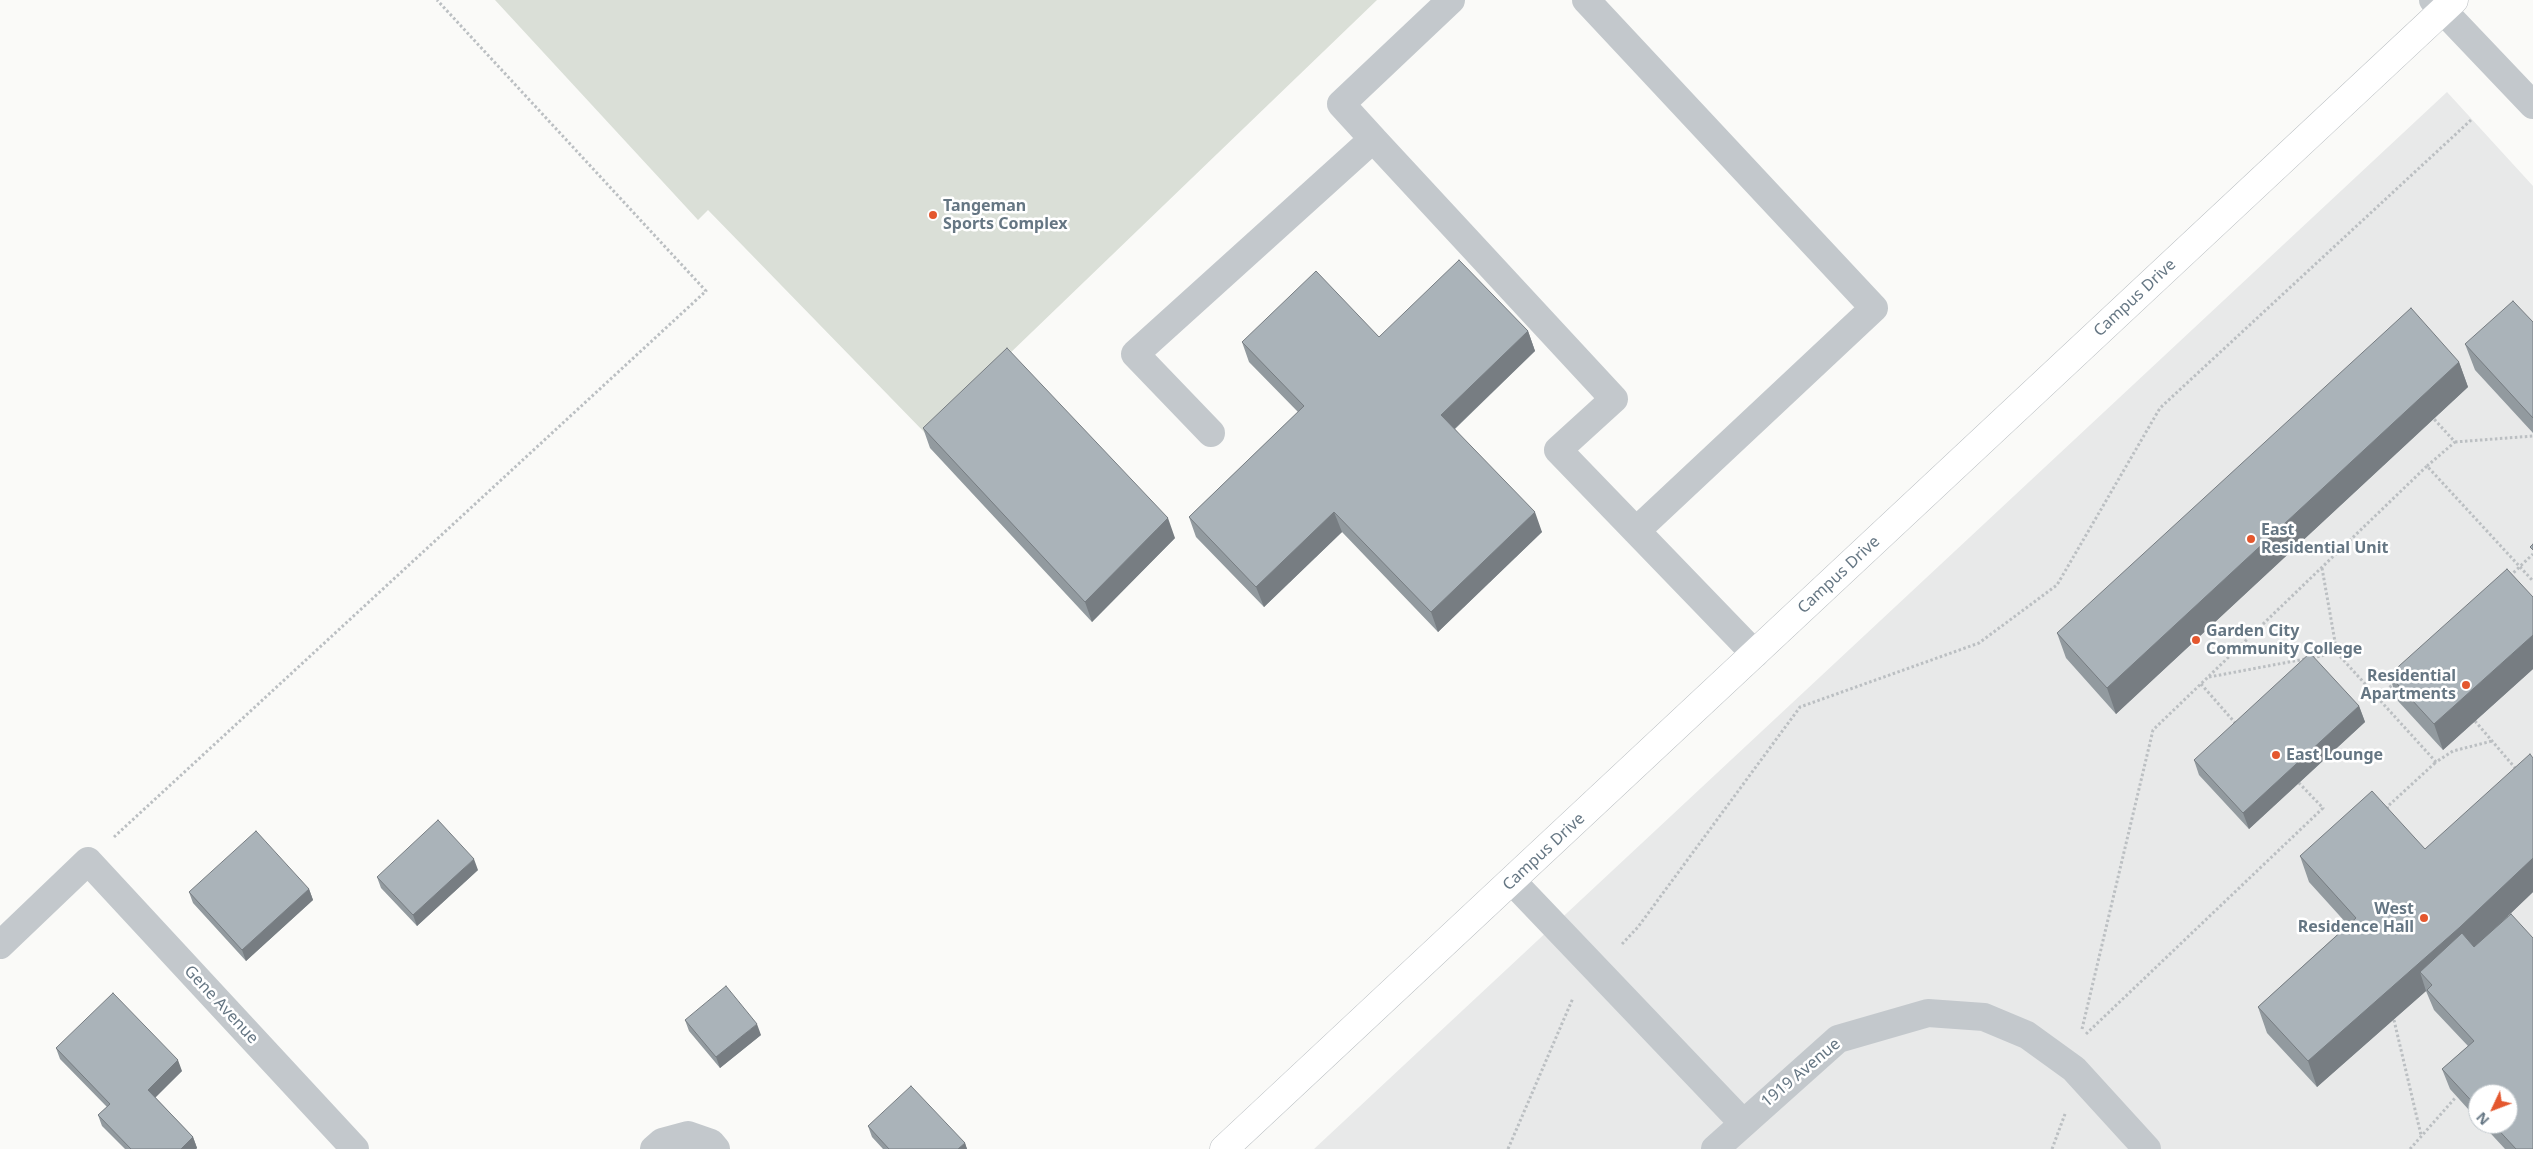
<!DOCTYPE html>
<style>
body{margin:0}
#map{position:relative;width:2533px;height:1149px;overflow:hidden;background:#fafaf8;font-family:"Noto Sans",sans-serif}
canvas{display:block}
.north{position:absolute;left:2468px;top:1084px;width:50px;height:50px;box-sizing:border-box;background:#fff;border:1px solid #c1c8cd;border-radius:50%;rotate:227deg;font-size:14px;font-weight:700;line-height:20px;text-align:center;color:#657683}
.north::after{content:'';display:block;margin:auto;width:18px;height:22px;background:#e4572e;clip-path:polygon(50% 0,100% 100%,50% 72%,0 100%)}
</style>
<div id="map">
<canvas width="2533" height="1149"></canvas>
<div class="north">N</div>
</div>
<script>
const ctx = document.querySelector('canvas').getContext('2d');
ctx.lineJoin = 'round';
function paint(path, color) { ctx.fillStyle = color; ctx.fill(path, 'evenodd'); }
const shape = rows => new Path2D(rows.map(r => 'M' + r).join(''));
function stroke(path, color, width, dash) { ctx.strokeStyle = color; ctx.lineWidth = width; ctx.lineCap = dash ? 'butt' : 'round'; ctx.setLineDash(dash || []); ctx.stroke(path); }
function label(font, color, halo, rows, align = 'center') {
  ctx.font = font + ' "Noto Sans",sans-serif'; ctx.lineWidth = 5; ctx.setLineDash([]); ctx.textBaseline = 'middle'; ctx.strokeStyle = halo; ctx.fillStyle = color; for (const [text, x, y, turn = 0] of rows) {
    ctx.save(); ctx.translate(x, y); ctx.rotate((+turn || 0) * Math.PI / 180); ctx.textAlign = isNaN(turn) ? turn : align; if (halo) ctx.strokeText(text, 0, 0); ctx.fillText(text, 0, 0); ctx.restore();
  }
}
const built = shape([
 [2447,92,2533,186,2533,1149,1314,1149],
 [2478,1094,2508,1094,2508,1124,2478,1124]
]);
const green = shape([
 [495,0,1377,0,926,434,708,210,698,220]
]);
const path = shape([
 [2455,442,2533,436],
 [2427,466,2455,442,2434,419],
 [2322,568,2337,653],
 [2510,576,2533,554],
 [2209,677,2337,653,2436,762,2453,751,2492,741],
 [2201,684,2237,725],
 [2379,698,2395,682],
 [2475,721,2516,769],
 [2388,809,2387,807,2436,762],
 [114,837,706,291,437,0],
 [1622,944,1638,927,1800,707,1979,643,2057,585,2160,408,2471,120],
 [2394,1020,2421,1135],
 [2082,1029,2153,730,2427,466,2533,581],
 [2086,1034,2323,808,2299,783],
 [1508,1149,1573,998],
 [2052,1149,2065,1114],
 [2410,1149,2456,1097]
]);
const minor = shape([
 [1586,0,1874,308,1636,531],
 [2433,0,2533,105],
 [1373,139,1341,104,1451,0],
 [1211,433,1135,354,1373,139,1614,399,1558,450,1755,654],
 [1512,881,1743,1123],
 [0,945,88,861,355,1149],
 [654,1149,662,1142,688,1135,711,1143,716,1149],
 [1715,1149,1838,1039,1928,1013,1984,1017,2027,1035,2074,1069,2147,1149]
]);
const major = shape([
 [1224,1149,2454,0]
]);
const wall = shape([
 [2533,322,2533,433,2475,370,2465,344],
 [1528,331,1535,351,1455,429,1542,532,1438,632,1342,532,1264,607,1196,537,1189,517,1298,412,1249,362,1242,342],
 [2459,362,2468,387,2116,714,2066,658,2057,633],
 [923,428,1175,538,1092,622,930,448],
 [2533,597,2533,669,2443,750,2398,701,2389,675],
 [2359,706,2365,722,2249,829,2199,775,2194,760],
 [2533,758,2533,892,2508,916,2533,1149,2505,1149,2482,1124,2508,1124,2478,1094,2478,1120,2450,1089,2442,1069,2468,1046,2434,1010,2426,991,2317,1087,2267,1033,2258,1007,2348,925,2309,882,2300,856,2425,849],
 [478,870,417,926,381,888,377,877],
 [309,889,313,900,246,961,193,903,189,892],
 [685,1020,761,1035,720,1068,689,1031],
 [56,1048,182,1071,155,1097,193,1137,197,1148,196,1149,125,1149,102,1126,98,1115,107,1107,60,1059],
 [868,1126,965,1143,967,1149,883,1149,872,1137]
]);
const shadedWall = shape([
 [1528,331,1535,351,1448,435,1441,415],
 [2459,362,2468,387,2116,714,2107,688],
 [1334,512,1342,532,1264,607,1256,587],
 [1535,512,1542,532,1438,632,1431,612],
 [1168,518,1175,538,1092,622,1085,602],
 [2533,635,2533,669,2443,750,2434,724],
 [2359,706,2365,722,2249,829,2243,813],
 [2533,858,2533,892,2469,953,2420,972,2426,991,2317,1087,2308,1061],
 [474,859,478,870,417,926,413,915],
 [309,889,313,900,246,961,242,950],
 [757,1024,761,1035,720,1068,716,1057],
 [178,1060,182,1071,152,1101,148,1090],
 [193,1137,197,1148,196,1149,181,1149],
 [965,1143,967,1149,958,1149]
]);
const building = shape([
 [1459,260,1528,331,1441,415,1535,512,1431,612,1334,512,1256,587,1189,517,1304,406,1242,342,1316,271,1379,337,1459,260],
 [2513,301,2533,322,2533,418,2465,344,2513,301],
 [2411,308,2459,362,2107,688,2057,633,2411,308],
 [1007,348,1168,518,1085,602,923,428,1007,348],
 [2533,544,2533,550,2530,547,2533,544],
 [2507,569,2533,597,2533,635,2434,724,2389,675,2507,569],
 [2310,653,2359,706,2243,813,2194,760,2310,653],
 [2530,754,2533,758,2533,858,2460,927,2308,1061,2258,1007,2356,918,2300,856,2372,791,2425,849,2530,754],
 [438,820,474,859,413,915,377,877,438,820],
 [256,831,309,889,242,950,189,892,256,831],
 [2511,914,2533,938,2533,1149,2516,1149,2493,1124,2508,1124,2508,1094,2478,1094,2478,1108,2442,1069,2474,1041,2427,990,2432,985,2420,972,2462,933,2474,947,2511,914],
 [726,986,757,1024,716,1057,685,1020,726,986],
 [113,993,178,1060,148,1090,193,1137,181,1149,131,1149,98,1115,110,1104,56,1048,113,993],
 [911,1086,965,1143,958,1149,889,1149,868,1126,911,1086]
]);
const markers = [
 [933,215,5,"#e4572e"],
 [2251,539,5,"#e4572e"],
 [2196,640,5,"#e4572e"],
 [2466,685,5,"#e4572e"],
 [2276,755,5,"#e4572e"],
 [2424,918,5,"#e4572e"]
];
const poiNames = [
 ["Tangeman",943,206],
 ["Sports Complex",943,224],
 ["East",2261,530],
 ["Residential Unit",2261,548],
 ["Garden City",2206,631],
 ["Community College",2206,649],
 ["Residential",2456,676,"right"],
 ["Apartments",2456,694,"right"],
 ["East Lounge",2286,755],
 ["West",2414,909,"right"],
 ["Residence Hall",2414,927,"right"]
];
const streetNames = [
 ["Campus Drive",2135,298,-43],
 ["Campus Drive",1839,575,-43],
 ["Campus Drive",1544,852,-43],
 ["Gene Avenue",221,1005,47],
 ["1919 Avenue",1801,1073,-40]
];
paint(built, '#e8e9e9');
paint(green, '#dadfd7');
stroke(major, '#b5babe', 29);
stroke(path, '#bbbfc2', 3, [2.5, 2.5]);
stroke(minor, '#c3c8cc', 28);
stroke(major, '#fff', 28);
paint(wall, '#929a9f');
paint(shadedWall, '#777d82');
paint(building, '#aab3b9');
stroke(building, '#777d82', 1);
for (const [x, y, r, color] of markers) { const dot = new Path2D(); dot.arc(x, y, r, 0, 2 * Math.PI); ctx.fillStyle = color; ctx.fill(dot); stroke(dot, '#fff', 2); }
label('bold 16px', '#657683', '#fff', poiNames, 'left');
label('16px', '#657683', '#fff', streetNames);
</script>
